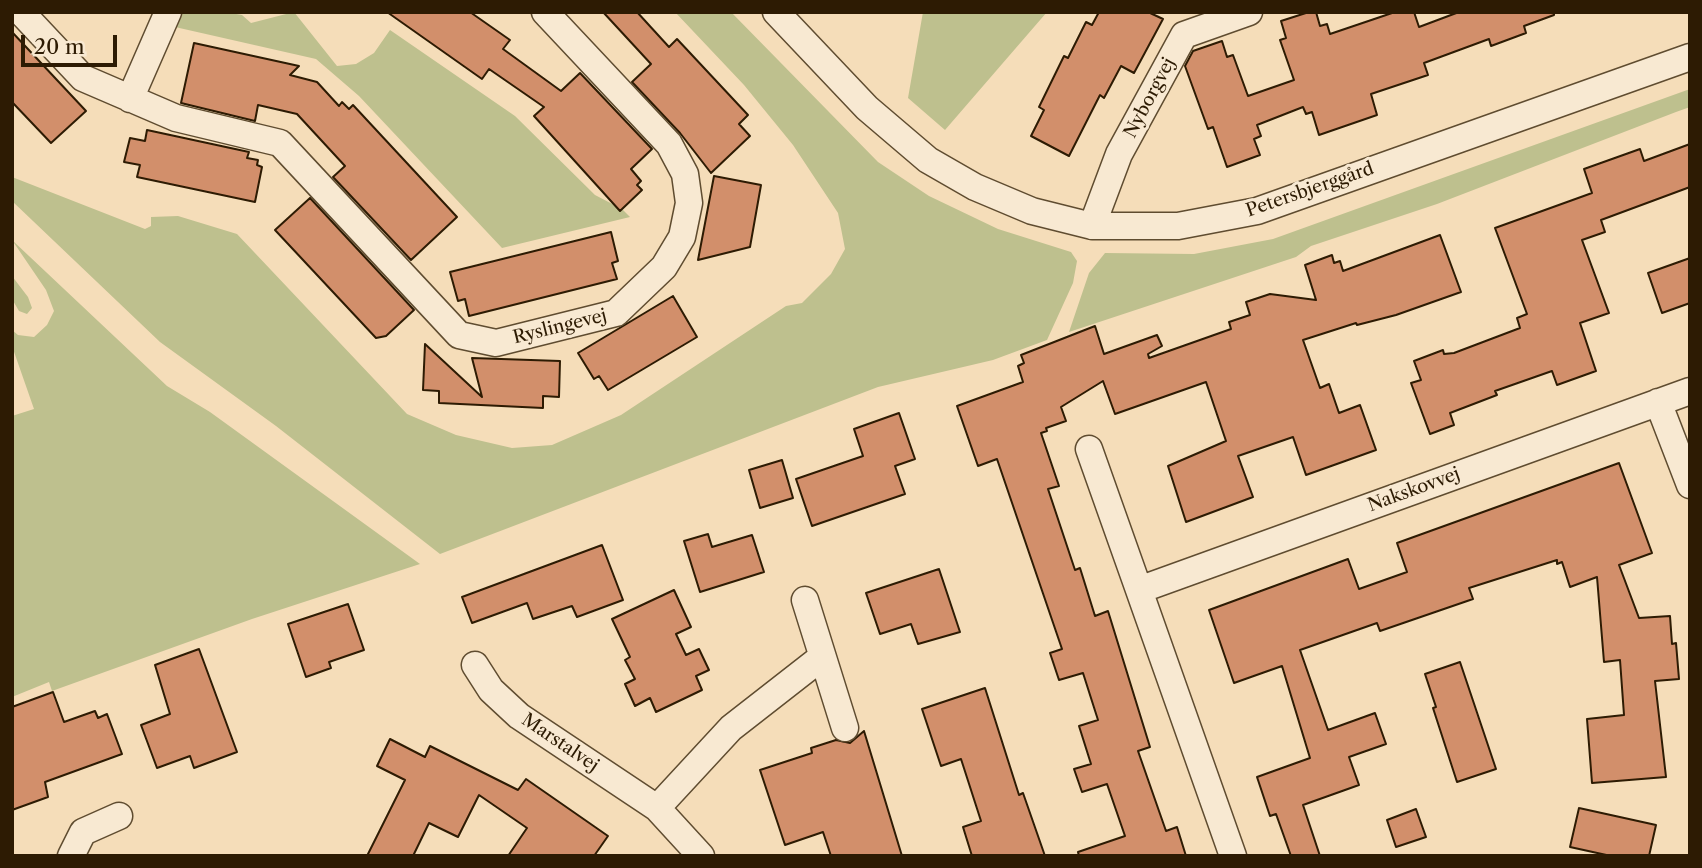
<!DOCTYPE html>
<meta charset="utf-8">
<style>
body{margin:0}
#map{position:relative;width:1702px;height:868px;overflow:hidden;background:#f5ddb9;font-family:"Libre Caslon Text",serif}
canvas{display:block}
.frame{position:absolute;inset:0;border:14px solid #2d1b03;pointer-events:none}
.scale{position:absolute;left:21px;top:35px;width:96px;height:32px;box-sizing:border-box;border:4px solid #2d1b03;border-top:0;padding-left:9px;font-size:21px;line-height:24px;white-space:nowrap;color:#2d1b03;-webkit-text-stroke:5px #f8e9d2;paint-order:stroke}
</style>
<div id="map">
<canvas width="1702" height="868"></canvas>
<div class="frame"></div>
<div class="scale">20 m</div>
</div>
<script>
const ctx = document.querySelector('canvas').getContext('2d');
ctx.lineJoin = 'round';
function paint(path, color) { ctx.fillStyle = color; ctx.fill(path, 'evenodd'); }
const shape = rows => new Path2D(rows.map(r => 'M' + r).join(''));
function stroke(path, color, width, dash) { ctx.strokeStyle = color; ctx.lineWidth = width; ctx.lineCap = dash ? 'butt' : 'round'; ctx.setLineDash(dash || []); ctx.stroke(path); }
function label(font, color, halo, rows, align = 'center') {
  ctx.font = font + ' "Libre Caslon Text",serif'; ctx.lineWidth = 6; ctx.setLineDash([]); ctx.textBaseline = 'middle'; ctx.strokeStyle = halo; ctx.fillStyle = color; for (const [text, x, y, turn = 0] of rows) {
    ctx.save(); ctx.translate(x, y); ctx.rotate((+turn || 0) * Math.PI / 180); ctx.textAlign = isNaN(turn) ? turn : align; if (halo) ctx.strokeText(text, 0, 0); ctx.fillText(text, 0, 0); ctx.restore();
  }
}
const green = shape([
 [180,12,225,12,242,15,251,23,294,12,337,66,356,64,374,53,390,30,515,116,595,195,622,209,630,217,502,248,359,96,316,59,175,27],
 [675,12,731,12,878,162,929,196,998,229,1071,252,1077,261,1073,283,1047,340,993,360,878,387,440,554,276,426,160,342,12,201,12,177,145,229,151,226,151,217,178,216,237,234,407,414,456,435,512,448,552,445,621,415,786,306,802,303,831,274,845,249,838,213,793,145,744,85],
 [923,12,1047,12,945,130,908,98],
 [1690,89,1690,107,1676,112,1437,204,1311,246,1296,257,1069,332,1089,273,1105,253,1194,254,1273,239],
 [12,240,167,386,210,412,420,564,252,619,52,691,49,682,12,697,12,416,34,409,12,346,12,330,18,335,34,337,47,325,54,311,46,290],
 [12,276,28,297,32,308,27,314,19,311,12,299]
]);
const building = shape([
 [387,12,470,12,510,40,503,49,561,91,580,73,652,149,631,169,641,181,637,185,642,190,620,211,534,116,544,107,489,69,482,79,387,12],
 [603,12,637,12,669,47,677,39,748,115,739,124,750,136,711,173,680,133,632,82,651,64,603,12],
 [1099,12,1148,12,1163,19,1134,73,1121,66,1104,98,1100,95,1069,156,1031,136,1044,110,1039,107,1064,56,1068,58,1086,22,1092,25,1099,12],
 [1309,12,1316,12,1320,26,1327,24,1330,34,1395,12,1414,12,1419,27,1459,12,1554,12,1554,15,1524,26,1526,33,1491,46,1489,39,1424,63,1428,75,1371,94,1377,115,1319,135,1312,112,1306,114,1303,107,1257,125,1261,136,1254,139,1260,155,1227,167,1213,127,1208,129,1185,66,1193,51,1222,41,1227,57,1233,55,1248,96,1294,80,1280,40,1286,38,1281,21,1309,12],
 [12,32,86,111,51,143,12,102,12,32],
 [194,43,299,66,290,75,317,82,339,106,342,102,349,109,353,105,457,217,411,260,333,177,345,166,297,114,258,105,255,121,181,103,194,43],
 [147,130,249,152,247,158,258,160,257,165,262,167,255,202,137,177,140,165,124,162,130,138,145,141,147,130],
 [1690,144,1690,187,1601,220,1605,232,1582,240,1609,313,1580,323,1596,371,1557,385,1552,371,1495,391,1497,395,1450,413,1454,425,1430,434,1411,383,1421,380,1414,361,1443,350,1444,354,1454,353,1520,328,1517,318,1527,314,1495,228,1592,193,1584,169,1640,149,1644,161,1690,144],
 [714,176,761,185,750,247,698,260,714,176],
 [310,198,414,310,386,336,376,338,275,230,310,198],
 [611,232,618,261,612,263,617,279,469,316,465,299,458,301,450,272,611,232],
 [1440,235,1461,292,1396,315,1357,325,1356,323,1303,340,1320,388,1329,384,1339,413,1360,405,1376,450,1306,475,1293,437,1238,456,1253,497,1186,522,1168,466,1226,441,1206,382,1115,414,1103,381,1061,407,1066,421,1046,428,1047,431,1041,433,1059,486,1048,489,1075,570,1080,568,1095,616,1108,611,1150,747,1138,751,1166,831,1177,827,1186,856,1079,856,1078,852,1125,836,1107,784,1082,792,1074,769,1091,764,1079,726,1098,720,1083,673,1059,680,1050,653,1062,649,997,459,978,466,957,406,1023,382,1018,366,1024,363,1021,355,1095,326,1104,354,1157,335,1162,346,1148,354,1149,358,1231,329,1229,322,1250,315,1246,302,1270,294,1316,300,1305,265,1332,255,1334,263,1340,261,1343,271,1440,235],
 [1690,258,1690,303,1662,313,1648,273,1690,258],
 [673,296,697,337,608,390,599,376,594,379,578,353,673,296],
 [425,344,482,397,472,358,560,361,559,397,543,396,543,408,439,403,439,391,423,390,425,344],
 [899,413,915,459,895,466,905,494,812,526,796,479,863,456,854,429,899,413],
 [782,460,793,498,760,508,749,470,782,460],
 [1619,463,1652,553,1619,565,1639,618,1670,616,1672,644,1676,643,1679,679,1655,681,1666,777,1592,783,1587,719,1624,715,1620,660,1604,662,1597,577,1570,587,1562,562,1557,564,1557,560,1469,588,1473,599,1380,631,1377,623,1300,650,1328,730,1375,713,1386,744,1349,757,1359,785,1303,805,1320,856,1291,856,1276,814,1270,816,1257,777,1310,758,1282,666,1234,683,1209,610,1348,559,1359,589,1407,572,1397,543,1619,463],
 [708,534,712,547,752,535,764,572,700,592,684,541,708,534],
 [602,545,623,600,577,617,572,606,533,619,527,603,472,623,462,597,602,545],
 [939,569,960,632,918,644,911,624,880,634,866,593,939,569],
 [674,590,691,627,676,634,686,655,699,649,709,670,696,676,702,690,656,712,650,698,635,706,625,684,635,679,625,660,630,657,612,619,674,590],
 [348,604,364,650,329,662,331,668,306,677,288,624,348,604],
 [199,649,237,752,194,768,190,756,157,768,141,725,170,714,155,665,199,649],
 [1460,662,1496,769,1457,782,1433,708,1436,707,1425,674,1460,662],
 [985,688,1019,795,1023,793,1045,856,972,856,963,827,981,821,961,759,941,766,922,709,985,688],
 [53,692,64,722,95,711,98,718,107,714,122,754,45,782,48,797,12,810,12,707,53,692],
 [864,731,902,856,831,856,823,832,785,845,760,770,812,753,811,748,836,740,850,743,864,731],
 [390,739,425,757,430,746,518,790,526,779,608,836,594,856,508,856,527,828,479,795,458,837,429,823,413,856,367,856,405,780,377,766,390,739],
 [1579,808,1656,825,1649,856,1611,856,1570,847,1579,808],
 [1416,809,1426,837,1396,847,1387,820,1416,809]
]);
const minor = shape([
 [21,12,83,78,176,118,280,143,459,335,496,343,616,313,664,267,682,237,689,203,685,174,669,144,545,12],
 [776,12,867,108,928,160,975,187,1032,211,1092,226,1178,226,1257,211,1690,57],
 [130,99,168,12],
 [1092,226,1119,154,1184,35,1249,12],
 [1658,402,1690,485],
 [1089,449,1139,590],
 [805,600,845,728],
 [475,665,491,690,519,716,657,808,701,856],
 [657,808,731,728,822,657],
 [71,856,83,832,119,816],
 [1233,856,1139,590,1690,391]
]);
const streetNames = [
 ["Nyborgvej",1150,98,-62],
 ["Petersbjerggård",1310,190,-19],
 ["Ryslingevej",560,327,-14],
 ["Nakskovvej",1414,490,-20],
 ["Marstalvej",560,743,34]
];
paint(green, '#bec08e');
paint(building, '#d28f6b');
stroke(building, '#2d1b03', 2);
stroke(minor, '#5f4c30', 29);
stroke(minor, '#f8e9d2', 26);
label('18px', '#2d1b03', '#f8e9d2', streetNames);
</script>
